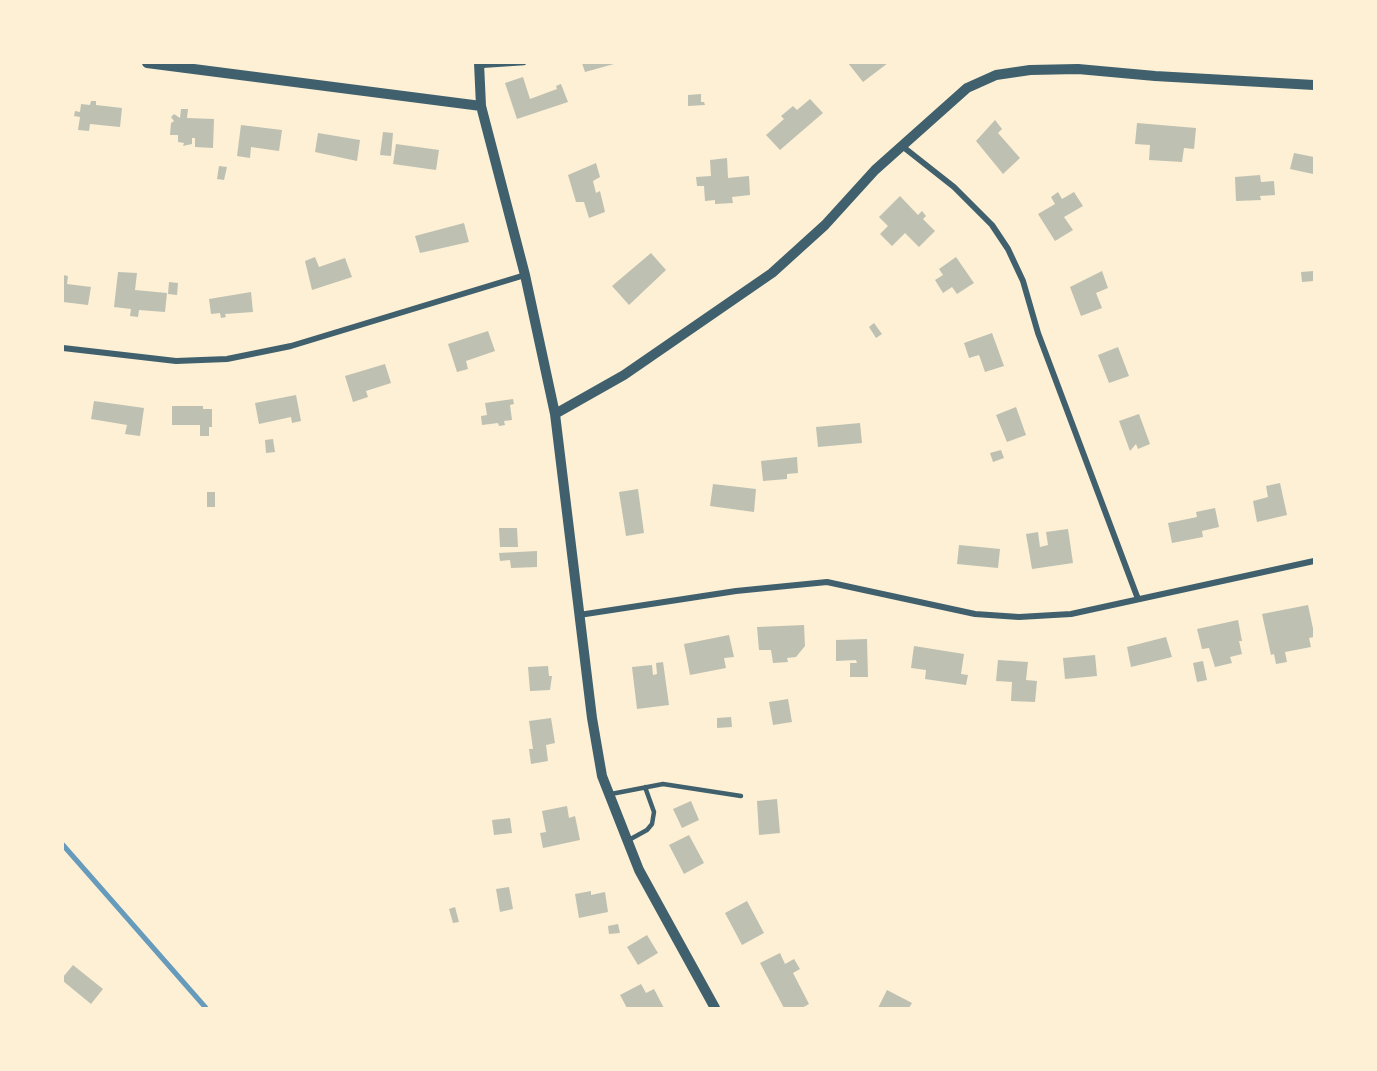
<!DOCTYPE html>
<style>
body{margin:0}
#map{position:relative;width:1377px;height:1071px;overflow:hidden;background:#fdf0d5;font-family:Manrope,sans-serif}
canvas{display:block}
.frame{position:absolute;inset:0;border:64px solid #fdf0d5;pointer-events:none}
</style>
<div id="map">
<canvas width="1377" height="1071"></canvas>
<div class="frame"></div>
</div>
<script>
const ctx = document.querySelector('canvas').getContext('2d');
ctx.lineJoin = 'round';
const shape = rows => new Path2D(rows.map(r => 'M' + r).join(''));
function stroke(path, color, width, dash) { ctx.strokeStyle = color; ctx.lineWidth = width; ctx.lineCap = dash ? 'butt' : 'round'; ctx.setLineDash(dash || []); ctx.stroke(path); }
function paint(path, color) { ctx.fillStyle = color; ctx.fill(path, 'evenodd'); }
const stream = shape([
 [63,845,206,1008]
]);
const building = shape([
 [582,63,614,63,614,64,585,72],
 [848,63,888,63,863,82],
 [523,77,530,99,557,89,556,86,561,84,568,102,517,119,505,83],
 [701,94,701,102,704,102,705,105,688,106,688,95],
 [810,99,823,113,780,150,766,135,784,119,781,116,793,106,797,110],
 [91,101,96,101,96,105,122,108,120,127,90,124,89,131,78,130,80,117,74,116,75,111,80,112,81,104,90,105],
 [181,109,188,109,187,118,214,119,213,148,195,147,195,138,192,138,192,144,183,146,184,143,178,142,178,135,170,135,171,123,174,121,171,117,174,114,180,118],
 [995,120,1002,129,998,133,1020,158,1003,174,976,141],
 [1137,123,1196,128,1194,149,1184,148,1182,162,1149,160,1150,145,1135,144],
 [241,125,282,130,279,151,251,147,250,158,237,156],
 [383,132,393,133,391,156,380,155],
 [318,133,360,140,357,161,315,152],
 [396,144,439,150,436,170,393,164],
 [1294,153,1314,157,1313,174,1290,169],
 [727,158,728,178,749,176,750,195,732,197,733,203,715,204,715,200,705,201,704,186,697,186,696,177,711,176,710,160],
 [596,163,600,177,593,181,596,193,600,191,605,212,589,218,584,202,576,202,568,175],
 [219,166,227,167,224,180,217,179],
 [1260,175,1261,182,1274,181,1275,195,1260,196,1261,200,1236,201,1235,177],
 [1058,192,1062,199,1074,192,1083,206,1064,217,1073,230,1055,241,1038,214,1055,204,1051,197],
 [900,196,918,215,922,211,926,216,923,219,935,231,919,247,905,233,892,246,880,234,888,226,879,217],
 [464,223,469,242,420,253,415,236],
 [651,253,666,270,629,305,612,286],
 [315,257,319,267,345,258,352,277,312,290,305,261],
 [956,257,974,283,957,294,952,287,943,293,935,280,943,275,939,269],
 [1102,271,1108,288,1096,293,1102,308,1081,316,1070,287],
 [1314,271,1314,281,1302,282,1301,272],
 [118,272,137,273,135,290,167,293,165,312,139,310,138,317,130,316,131,309,114,307],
 [63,275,68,276,67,284,91,287,88,305,63,302],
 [169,282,178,283,177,295,168,294],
 [251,292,253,312,225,314,226,317,221,318,220,313,211,314,209,299],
 [874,323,882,334,876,338,869,327],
 [488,331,495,351,466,361,468,369,457,372,448,344],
 [992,333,1004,366,985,372,979,355,969,358,964,343],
 [1118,347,1129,376,1109,383,1098,355],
 [385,364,391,383,366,391,368,397,353,402,345,376],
 [296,395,301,421,292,423,291,417,259,424,255,403],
 [513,399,514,404,510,405,512,420,504,421,505,425,499,426,498,423,482,425,481,416,487,415,485,403],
 [94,401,144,408,140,436,125,434,127,425,91,419],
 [172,406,203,406,203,409,212,409,212,427,209,427,209,436,200,436,200,425,172,425],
 [1016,407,1026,435,1007,442,996,415],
 [1139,414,1150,444,1138,449,1136,444,1130,451,1119,421],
 [860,423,862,443,818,447,816,427],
 [273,439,275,452,266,453,265,440],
 [1001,450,1004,458,993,462,990,453],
 [797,457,798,473,787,474,787,479,763,481,761,461],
 [1280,483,1287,515,1257,522,1253,501,1268,497,1266,486],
 [713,484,756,489,754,512,710,506],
 [638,489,644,533,626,536,619,492],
 [207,492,215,492,215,507,207,507],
 [1215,508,1219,527,1202,531,1203,537,1172,543,1168,523,1197,517,1196,512],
 [499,528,517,528,518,547,500,547],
 [1068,529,1073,563,1032,569,1026,534,1038,532,1040,547,1048,545,1046,532],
 [959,545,1000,549,998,568,957,564],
 [537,551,537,567,511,568,510,560,500,561,499,553],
 [1308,605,1314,633,1314,637,1309,638,1311,647,1285,652,1287,662,1276,664,1274,654,1271,655,1262,614],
 [1238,620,1242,641,1239,641,1242,654,1230,657,1232,663,1215,667,1209,648,1202,649,1197,629],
 [804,625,805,646,796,657,787,658,788,662,773,663,771,650,759,650,757,627],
 [729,635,734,657,724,658,726,668,690,675,684,644],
 [1166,637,1172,657,1131,667,1127,647],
 [867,639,868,677,850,677,850,663,857,663,856,660,836,661,836,640],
 [914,646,964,654,961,674,968,675,966,685,925,679,926,670,911,668],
 [1095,655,1097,676,1065,679,1063,658],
 [998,660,1028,662,1026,680,1037,681,1035,702,1011,701,1012,682,996,681],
 [1203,661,1207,680,1197,682,1193,663],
 [663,662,669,705,637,709,632,667,652,665,653,675,657,674,656,663],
 [548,666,549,676,552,676,550,690,530,691,528,667],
 [788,699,792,722,773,725,769,702],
 [731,717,732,727,717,728,717,718],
 [551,718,555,743,546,745,548,761,531,764,529,749,533,749,529,721],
 [777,799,780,833,759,835,757,801],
 [691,801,699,820,682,828,673,809],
 [567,806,569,818,575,816,580,840,543,848,540,833,546,832,542,811],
 [510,818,512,833,494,835,492,820],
 [689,835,704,863,684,874,669,845],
 [509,887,513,909,500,912,496,889],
 [591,891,591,895,605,892,608,912,579,918,575,894],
 [747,901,764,933,742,945,725,913],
 [455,907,459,922,453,923,449,909],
 [618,924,620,933,609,934,608,926],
 [647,935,658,953,638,965,627,947],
 [780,953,785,964,794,959,800,969,793,973,809,1004,802,1008,784,1008,760,963],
 [73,965,103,989,91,1004,63,981,63,977],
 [641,984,646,993,654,989,664,1008,627,1008,620,995],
 [887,990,912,1003,909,1008,878,1008]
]);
const service = shape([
 [479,66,524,63],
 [611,794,663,784,741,796],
 [627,841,647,830,652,824,654,812,645,787]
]);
const minor = shape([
 [902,146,954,187,992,225,1008,249,1023,281,1038,333,1138,599],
 [63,348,176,361,227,359,291,346,525,275],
 [579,615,736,591,827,582,975,614,1019,617,1071,614,1314,561]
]);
const tertiary = shape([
 [147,63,481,106],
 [479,63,481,106,525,275,555,414,592,718,602,776,639,870,715,1008],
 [555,414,624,375,772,273,825,225,875,170,967,88,996,75,1030,70,1078,69,1155,76,1314,85]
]);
stroke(stream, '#669bbc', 5);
paint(building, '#bec0b2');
stroke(service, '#3f606c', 4.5);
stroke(minor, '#3f606c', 6);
stroke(tertiary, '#3f606c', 10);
</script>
